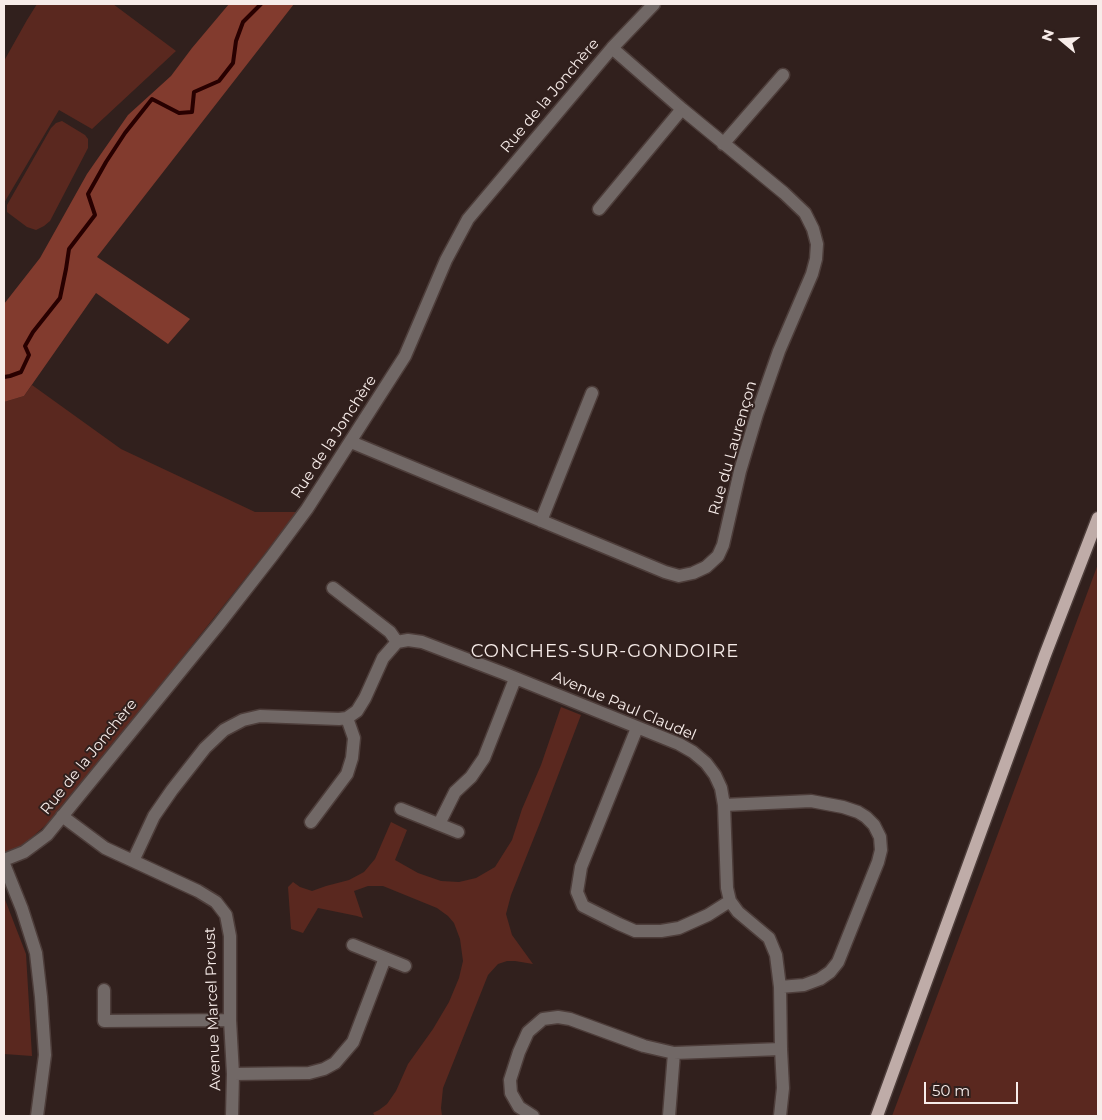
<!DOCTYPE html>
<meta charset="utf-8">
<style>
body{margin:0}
#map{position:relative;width:1102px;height:1120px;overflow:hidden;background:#31201d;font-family:Montserrat,sans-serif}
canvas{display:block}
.frame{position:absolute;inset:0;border:5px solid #f7ece9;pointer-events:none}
.north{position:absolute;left:1037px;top:15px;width:50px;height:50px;-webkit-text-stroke:4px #31201d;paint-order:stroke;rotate:288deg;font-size:14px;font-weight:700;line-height:20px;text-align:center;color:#f7ece9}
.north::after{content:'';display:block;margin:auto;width:18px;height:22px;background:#f7ece9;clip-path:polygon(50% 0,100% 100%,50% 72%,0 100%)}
.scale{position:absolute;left:924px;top:1082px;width:94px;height:22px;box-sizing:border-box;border:2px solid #f7ece9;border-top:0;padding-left:6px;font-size:15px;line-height:18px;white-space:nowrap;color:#f7ece9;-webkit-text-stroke:4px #31201d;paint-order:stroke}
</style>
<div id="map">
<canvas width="1102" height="1120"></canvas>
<div class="frame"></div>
<div class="north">N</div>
<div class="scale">50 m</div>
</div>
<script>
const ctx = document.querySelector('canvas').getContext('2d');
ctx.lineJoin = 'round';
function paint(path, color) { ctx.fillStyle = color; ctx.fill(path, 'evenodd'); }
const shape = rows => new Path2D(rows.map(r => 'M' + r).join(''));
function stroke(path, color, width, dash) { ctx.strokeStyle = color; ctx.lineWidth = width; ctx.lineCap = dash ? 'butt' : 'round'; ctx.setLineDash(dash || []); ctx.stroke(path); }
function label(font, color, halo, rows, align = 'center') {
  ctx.font = font + ' Montserrat,sans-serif'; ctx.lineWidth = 4; ctx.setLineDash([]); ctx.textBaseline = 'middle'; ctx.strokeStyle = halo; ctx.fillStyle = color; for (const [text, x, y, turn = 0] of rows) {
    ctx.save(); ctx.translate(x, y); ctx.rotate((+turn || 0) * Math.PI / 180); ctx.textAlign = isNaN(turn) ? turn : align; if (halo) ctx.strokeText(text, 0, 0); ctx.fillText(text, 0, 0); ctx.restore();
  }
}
const green = shape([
 [37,4,113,4,176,51,92,129,59,110,4,203,4,61,27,20],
 [62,121,85,135,88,139,88,148,50,221,44,226,36,230,27,227,7,212,7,205,51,128,56,123],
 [32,385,121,449,255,512,298,512,57,815,20,848,4,857,4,402,24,396],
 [1098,564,1098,1116,892,1116,986,866],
 [561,707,581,715,541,820,511,895,506,914,512,935,533,964,515,961,507,961,498,964,488,975,443,1088,441,1108,442,1116,375,1116,373,1113,379,1110,387,1104,396,1091,408,1064,433,1029,449,1002,459,978,463,961,460,939,454,923,448,916,437,908,383,886,368,886,354,891,363,918,357,916,318,908,303,933,291,929,288,887,293,882,300,887,312,891,326,886,349,880,364,872,375,859,391,822,407,830,395,860,418,873,441,881,459,882,476,878,495,867,512,840,522,809,541,765],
 [4,897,26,954,32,1056,4,1054]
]);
const forest = shape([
 [229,4,294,4,97,257,190,319,168,344,96,293,24,396,4,402,4,304,40,258,87,174,128,115,171,76,192,48]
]);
const stream = shape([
 [4,377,10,376,21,372,29,355,25,346,33,332,60,298,66,269,69,249,95,215,88,194,106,162,125,133,152,99,179,113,192,112,194,92,219,81,233,63,236,41,243,22,261,4]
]);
const minor = shape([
 [723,144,783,75],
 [599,209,682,109],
 [351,442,665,572,679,576,693,573,706,567,718,556,723,545,740,471,757,414,779,351,812,274,816,259,817,244,813,229,805,213,784,193,682,109,612,48],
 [541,521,592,393],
 [333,588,390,632,397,642],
 [397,642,408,640,422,642,503,673,679,744,693,752,706,763,715,775,721,788,724,805,727,888,730,901,738,912,769,938,776,955,780,987,781,1049,783,1088,780,1116],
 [637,728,581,867,577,892,583,906,619,924,635,931,661,931,679,928,708,915,730,901],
 [724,805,811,801,843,807,858,812,866,817,874,825,880,837,881,850,878,862,838,962,830,972,820,979,804,985,780,987],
 [401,809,458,832],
 [62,816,105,848,198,891,216,902,226,915,230,936,230,1020,233,1074,232,1116],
 [311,822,347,774,352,758,354,738,347,718],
 [439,824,455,792,471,777,484,758,515,679],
 [4,860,24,852,47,835,219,624,272,556,307,509,405,356,446,260,468,219,612,48,654,4],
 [133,861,154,816,172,790,205,748,224,730,243,720,260,716,339,719,347,718,357,711,365,698,383,658,397,642],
 [4,864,22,909,36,953,41,997,45,1055,37,1116],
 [353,945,405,966],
 [104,990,104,1021,230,1020],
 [233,1074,309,1073,324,1069,335,1063,353,1042,385,958],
 [533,1116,519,1107,511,1093,510,1080,519,1052,528,1032,543,1019,558,1017,570,1019,644,1046,674,1053,781,1049],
 [669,1116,674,1053]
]);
const major = shape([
 [877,1116,1045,655,1098,518]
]);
const streetNames = [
 ["Rue de la Jonchère",550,96,-50],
 ["Rue de la Jonchère",334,437,-57],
 ["Rue du Laurençon",733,448,-74],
 ["Avenue Paul Claudel",624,706,23],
 ["Rue de la Jonchère",89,757,-51],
 ["Avenue Marcel Proust",213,1009,-92]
];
const quarterNames = [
 ["CONCHES-SUR-GONDOIRE",605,652]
];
paint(green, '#5a281f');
paint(forest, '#823b2e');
stroke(stream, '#280000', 4);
stroke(minor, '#4d3d3a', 15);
stroke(major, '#4d3d3a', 15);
stroke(minor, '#716866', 12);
stroke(major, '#bfaca8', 12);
label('15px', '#f7ece9', '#31201d', streetNames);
ctx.letterSpacing = '1px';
label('18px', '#f7ece9', '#31201d', quarterNames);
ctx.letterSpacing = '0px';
</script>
